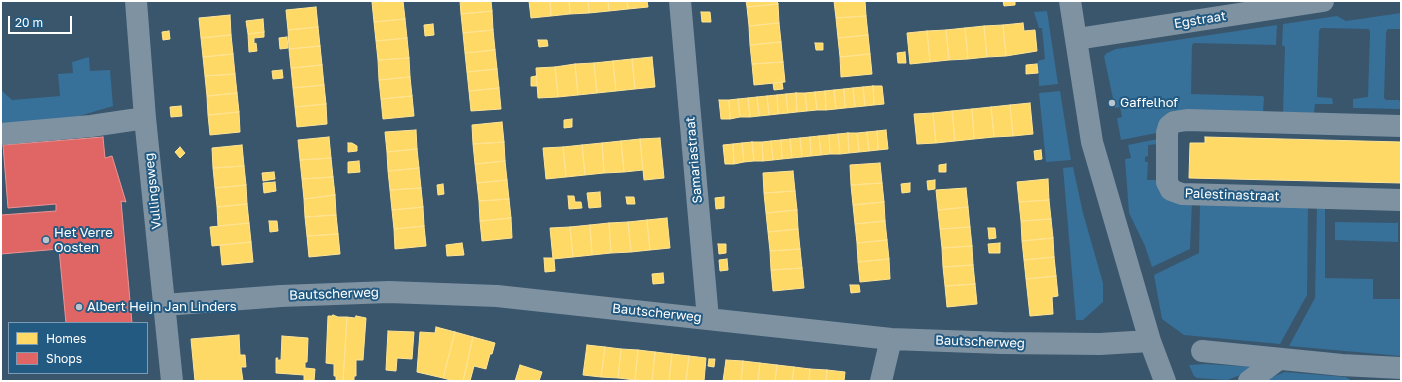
<!DOCTYPE html>
<style>
body{margin:0}
#map{position:relative;width:1402px;height:382px;overflow:hidden;background:#39566c;font-family:"Golos Text",sans-serif}
canvas{display:block}
.frame{position:absolute;inset:0;border:2px solid #fff;pointer-events:none}
.legend{position:absolute;left:8px;top:322px;width:140px;height:52px;box-sizing:border-box;background:#235a82;border:1px solid #7b9cb4;margin:0;padding:5px 7px;list-style:none;font-size:12px;color:#fff}
.legend li{display:flex;align-items:center;gap:8px;height:20px}
.legend b{width:20px;border:1px solid #7b9cb4}
.scale{position:absolute;left:8px;top:16px;width:64px;height:18px;box-sizing:border-box;border:2px solid #fff;border-top:0;padding-left:5px;font-size:12px;line-height:14px;white-space:nowrap;color:#fff;-webkit-text-stroke:3px #235a82;paint-order:stroke}
</style>
<div id="map">
<canvas width="1402" height="382"></canvas>
<div class="frame"></div>
<ul class="legend">
<li><b style="height:11px;background:#ffd966"></b>Homes</li>
<li><b style="height:11px;background:#e06666"></b>Shops</li>
</ul>
<div class="scale">20 m</div>
</div>
<script>
const ctx = document.querySelector('canvas').getContext('2d');
ctx.lineJoin = 'round';
function paint(path, color) { ctx.fillStyle = color; ctx.fill(path, 'evenodd'); }
const shape = rows => new Path2D(rows.map(r => 'M' + r).join(''));
function stroke(path, color, width, dash) { ctx.strokeStyle = color; ctx.lineWidth = width; ctx.lineCap = dash ? 'butt' : 'round'; ctx.setLineDash(dash || []); ctx.stroke(path); }
function label(font, color, halo, rows, align = 'center') {
  ctx.font = font + ' "Golos Text",sans-serif'; ctx.lineWidth = 4; ctx.setLineDash([]); ctx.textBaseline = 'middle'; ctx.strokeStyle = halo; ctx.fillStyle = color; for (const [text, x, y, turn = 0] of rows) {
    ctx.save(); ctx.translate(x, y); ctx.rotate((+turn || 0) * Math.PI / 180); ctx.textAlign = isNaN(turn) ? turn : align; if (halo) ctx.strokeText(text, 0, 0); ctx.fillText(text, 0, 0); ctx.restore();
  }
}
const green = shape([
 [1047,11,1058,84,1039,86,1038,61,1045,59,1042,28,1039,28,1034,12],
 [1401,13,1401,29,1388,29,1386,32,1384,98,1386,100,1399,100,1400,102,1400,109,1353,108,1353,99,1368,97,1370,32,1369,29,1321,28,1319,31,1317,97,1332,98,1333,104,1315,104,1314,113,1283,112,1285,47,1282,45,1283,24,1337,16,1346,21],
 [1277,25,1276,45,1194,43,1192,45,1191,94,1263,96,1264,98,1263,112,1121,140,1117,118,1122,117,1120,107,1115,108,1104,56,1107,53,1116,49],
 [89,57,90,71,110,70,113,106,76,117,1,124,1,90,12,100,60,96,58,74,73,73,72,62],
 [1060,91,1071,160,1046,162,1039,93],
 [1158,139,1158,144,1148,145,1148,156,1145,157,1145,162,1148,162,1147,180,1158,180,1192,202,1190,249,1152,267,1145,246,1129,213,1125,159,1131,158,1128,145],
 [1073,167,1083,213,1103,283,1103,302,1083,320,1076,320,1063,168],
 [1200,203,1308,206,1307,295,1280,344,1184,335,1162,319,1154,275,1199,253],
 [1317,206,1325,206,1325,278,1373,279,1373,299,1401,299,1401,356,1289,346,1315,298],
 [1335,222,1397,223,1398,222,1398,242,1335,240],
 [1206,364,1252,367,1254,370,1227,380,1197,378,1194,376,1189,365],
 [1285,372,1346,377,1352,381,1262,381]
]);
const homes = shape([
 [380,1,403,1,405,19,374,22,372,2,380,1],
 [460,1,491,1,492,11,461,14,460,1],
 [529,1,550,1,551,16,531,18,529,1],
 [550,1,569,1,570,14,551,16,550,1],
 [569,1,588,1,589,13,570,14,569,1],
 [588,1,608,1,609,11,589,13,588,1],
 [608,1,627,1,628,9,609,11,608,1],
 [627,1,647,1,648,7,628,9,627,1],
 [746,1,777,1,778,4,747,7,746,1],
 [834,1,865,1,866,16,836,18,834,1],
 [1003,1,1015,1,1015,5,1004,6,1003,1],
 [778,4,779,23,749,26,747,7,778,4],
 [316,7,318,27,288,30,286,10,316,7],
 [492,11,493,30,463,33,461,14,492,11],
 [701,12,710,12,711,22,702,22,701,12],
 [230,15,231,35,201,38,199,18,230,15],
 [866,16,868,35,838,38,836,18,866,16],
 [263,19,264,32,248,34,246,21,263,19],
 [405,19,407,38,376,41,374,22,405,19],
 [779,23,781,42,750,45,749,26,779,23],
 [1023,23,1024,31,1035,30,1037,51,1006,56,1003,25,1023,23],
 [433,24,434,35,425,36,424,25,433,24],
 [1003,25,1006,56,987,57,984,26,1003,25],
 [984,26,987,57,968,59,965,28,984,26],
 [318,27,320,46,289,49,288,30,318,27],
 [965,28,968,59,949,60,946,30,965,28],
 [493,30,495,50,465,53,463,33,493,30],
 [946,30,949,60,930,62,927,31,946,30],
 [169,31,170,39,163,40,162,32,169,31],
 [927,31,930,62,910,64,907,33,927,31],
 [264,32,264,37,254,38,254,44,256,43,257,51,249,52,248,34,264,32],
 [231,35,233,54,203,57,201,38,231,35],
 [868,35,870,54,840,57,838,38,868,35],
 [287,37,288,48,280,49,279,38,287,37],
 [407,38,409,58,378,60,376,41,407,38],
 [538,40,547,40,548,46,539,47,538,40],
 [781,42,783,62,752,64,750,45,781,42],
 [815,43,823,43,823,50,816,50,815,43],
 [320,46,322,65,291,68,289,49,320,46],
 [495,50,497,69,467,72,465,53,495,50],
 [905,52,906,63,898,63,897,53,905,52],
 [233,54,235,74,205,76,203,57,233,54],
 [870,54,872,74,841,77,840,57,870,54],
 [652,57,655,87,635,89,632,59,652,57],
 [409,58,410,77,379,80,378,60,409,58],
 [632,59,635,89,616,91,613,61,632,59],
 [613,61,616,91,597,93,594,63,613,61],
 [783,62,785,82,754,85,752,64,783,62],
 [594,63,597,93,578,95,575,64,594,63],
 [575,64,578,95,558,97,555,67,575,64],
 [1037,64,1038,73,1026,74,1026,65,1037,64],
 [322,65,324,85,293,88,291,68,322,65],
 [555,67,558,97,538,98,536,68,555,67],
 [497,69,499,88,469,91,467,72,497,69],
 [282,70,283,78,273,79,272,71,282,70],
 [235,74,237,93,207,96,205,76,235,74],
 [536,76,537,86,531,86,531,77,536,76],
 [410,77,412,96,381,99,379,80,410,77],
 [782,82,783,89,774,90,773,83,782,82],
 [324,85,326,104,295,107,293,88,324,85],
 [873,86,874,105,865,106,863,87,873,86],
 [873,86,882,86,884,104,874,105,873,86],
 [863,87,865,106,855,107,853,88,863,87],
 [499,88,501,109,471,111,469,91,499,88],
 [853,88,855,107,845,108,844,89,853,88],
 [844,89,845,108,836,109,834,90,844,89],
 [834,90,836,109,826,110,825,91,834,90],
 [825,91,826,110,817,110,815,92,825,91],
 [815,92,817,110,807,111,805,93,815,92],
 [237,93,239,112,208,115,207,96,237,93],
 [796,93,797,112,788,113,786,94,796,93],
 [796,93,805,93,807,111,797,112,796,93],
 [786,94,788,113,778,114,777,95,786,94],
 [777,95,778,114,769,115,767,96,777,95],
 [412,96,414,116,383,119,381,99,412,96],
 [767,96,769,115,759,116,757,97,767,96],
 [757,97,759,116,750,117,748,98,757,97],
 [748,98,750,117,740,117,738,99,748,98],
 [738,99,740,117,730,119,729,100,738,99],
 [719,100,729,100,730,119,721,119,719,100],
 [1030,103,1033,134,1013,136,1010,105,1030,103],
 [326,104,327,124,297,127,295,107,326,104],
 [1010,105,1013,136,994,137,991,107,1010,105],
 [181,106,182,116,171,117,170,107,181,106],
 [991,107,994,137,974,139,972,109,991,107],
 [972,109,974,139,955,141,952,111,972,109],
 [952,111,955,141,936,143,933,113,952,111],
 [239,112,240,132,210,135,208,115,239,112],
 [933,113,936,143,917,144,914,114,933,113],
 [572,119,572,127,564,128,564,120,572,119],
 [502,122,504,142,473,144,472,125,502,122],
 [416,130,417,149,387,152,385,132,416,130],
 [886,130,888,149,878,150,877,131,886,130],
 [877,131,878,150,869,151,867,132,877,131],
 [867,132,869,151,859,152,857,133,867,132],
 [848,133,849,153,840,154,838,134,848,133],
 [848,133,857,133,859,152,849,153,848,133],
 [838,134,840,154,830,154,829,135,838,134],
 [829,135,830,154,821,155,819,136,829,135],
 [819,136,821,155,811,156,810,137,819,136],
 [329,137,331,158,300,160,298,140,329,137],
 [810,137,811,156,802,157,800,138,810,137],
 [1205,137,1401,142,1401,183,1189,178,1190,143,1205,143,1205,137],
 [660,138,664,178,644,180,640,139,660,138],
 [800,138,802,157,792,158,790,139,800,138],
 [640,139,643,170,624,172,621,141,640,139],
 [790,139,792,158,782,159,781,140,790,139],
 [781,140,782,159,773,160,771,141,781,140],
 [621,141,624,172,604,173,602,143,621,141],
 [771,141,773,160,763,161,762,142,771,141],
 [504,142,505,161,475,164,473,144,504,142],
 [752,142,762,142,763,161,754,161,752,142],
 [752,142,754,161,744,162,742,143,752,142],
 [348,143,352,143,357,146,357,151,348,152,348,143],
 [602,143,604,173,585,175,582,145,602,143],
 [742,143,744,162,734,164,733,144,742,143],
 [733,144,734,164,725,164,723,145,733,144],
 [242,145,244,166,213,168,212,148,242,145],
 [582,145,585,175,566,177,563,147,582,145],
 [180,147,185,153,180,158,175,152,180,147],
 [563,147,566,177,546,179,543,148,563,147],
 [417,149,419,168,388,171,387,152,417,149],
 [1041,150,1042,159,1035,160,1034,151,1041,150],
 [331,158,333,177,302,179,300,160,331,158],
 [359,161,360,172,348,173,348,162,359,161],
 [505,161,507,180,477,183,475,164,505,161],
 [880,163,882,183,851,185,850,165,880,163],
 [946,164,946,172,939,172,939,165,946,164],
 [244,166,246,185,215,188,213,168,244,166],
 [419,168,421,188,390,190,388,171,419,168],
 [793,171,795,191,764,193,763,173,793,171],
 [274,172,275,179,263,181,262,173,274,172],
 [333,177,335,195,304,199,302,179,333,177],
 [1048,179,1049,200,1019,202,1017,182,1048,179],
 [507,180,509,199,479,201,477,183,507,180],
 [935,180,935,189,928,190,927,181,935,180],
 [275,182,276,191,264,193,263,183,275,182],
 [882,183,884,202,853,205,851,185,882,183],
 [910,183,910,192,902,193,901,184,910,183],
 [443,184,444,194,438,195,437,185,443,184],
 [246,185,247,204,217,207,215,188,246,185],
 [421,188,423,207,392,210,390,190,421,188],
 [966,188,968,207,938,210,936,190,966,188],
 [795,191,797,210,766,213,764,193,795,191],
 [600,192,601,207,589,208,587,193,600,192],
 [335,195,336,215,305,217,304,199,335,195],
 [568,196,574,196,575,202,581,202,582,208,569,209,568,196],
 [626,197,634,197,635,204,627,204,626,197],
 [724,197,724,208,716,209,715,198,724,197],
 [509,199,511,218,480,221,479,201,509,199],
 [1049,200,1051,219,1021,221,1019,202,1049,200],
 [884,202,885,221,855,224,853,205,884,202],
 [247,204,249,223,218,226,217,207,247,204],
 [423,207,424,226,394,229,392,210,423,207],
 [968,207,970,227,940,229,938,210,968,207],
 [797,210,798,229,768,232,766,213,797,210],
 [336,215,338,234,307,236,305,217,336,215],
 [511,218,512,238,482,241,480,221,511,218],
 [667,218,670,248,650,250,647,220,667,218],
 [1051,219,1053,238,1022,241,1021,221,1051,219],
 [647,220,650,250,631,252,628,222,647,220],
 [269,221,277,221,278,231,270,232,269,221],
 [885,221,887,240,857,243,855,224,885,221],
 [628,222,631,252,611,253,609,223,628,222],
 [249,223,251,242,212,246,210,227,249,223],
 [609,223,611,253,592,255,590,225,609,223],
 [590,225,592,255,573,257,570,227,590,225],
 [424,226,426,246,395,249,394,229,424,226],
 [570,227,573,257,553,259,550,228,570,227],
 [970,227,972,246,942,248,940,229,970,227],
 [988,228,995,228,996,238,989,239,988,228],
 [798,229,800,249,770,251,768,232,798,229],
 [338,234,340,254,309,257,307,236,338,234],
 [1053,238,1054,257,1024,260,1022,241,1053,238],
 [887,240,889,259,858,262,857,243,887,240],
 [251,242,253,262,222,265,220,245,251,242],
 [462,243,464,255,447,256,446,245,462,243],
 [1000,243,1000,253,989,253,988,244,1000,243],
 [718,244,726,244,726,253,719,254,718,244],
 [972,246,973,265,943,267,942,248,972,246],
 [800,249,802,268,771,270,770,251,800,249],
 [1054,257,1056,276,1026,279,1024,260,1054,257],
 [544,258,553,258,554,259,555,271,545,272,544,258],
 [727,259,728,270,720,271,719,260,727,259],
 [889,259,890,279,860,282,858,262,889,259],
 [973,265,975,284,945,286,943,267,973,265],
 [802,268,804,288,773,291,771,270,802,268],
 [663,273,664,283,653,284,652,274,663,273],
 [1056,276,1058,296,1052,297,1053,314,1030,316,1026,279,1056,276],
 [975,284,977,304,947,307,945,286,975,284],
 [850,285,859,285,860,292,851,293,850,285],
 [333,315,338,317,347,317,343,381,336,381,336,376,334,376,334,364,326,363,328,316,332,316,333,315],
 [356,316,366,318,363,360,356,360,356,376,354,376,354,381,343,381,347,317,355,318,356,316],
 [436,327,455,332,443,378,417,372,420,332,435,333,436,327],
 [388,331,414,332,412,359,397,358,396,371,386,370,388,331],
 [455,332,473,337,463,381,454,381,443,378,455,332],
 [239,335,240,355,245,355,246,367,241,367,243,381,195,381,191,339,239,335],
 [282,336,308,338,307,362,305,362,305,368,315,369,314,381,304,381,304,375,276,373,276,358,278,358,277,360,281,360,282,336],
 [473,337,495,343,492,354,490,354,486,369,474,366,470,381,463,381,473,337],
 [587,345,605,347,601,377,583,375,587,345],
 [605,347,621,349,618,378,601,377,605,347],
 [621,349,638,350,635,380,618,378,621,349],
 [638,350,655,352,652,381,635,380,638,350],
 [655,352,672,354,669,381,652,381,655,352],
 [672,354,689,356,686,381,669,381,672,354],
 [689,356,706,358,704,381,686,381,689,356],
 [709,359,715,359,714,367,708,366,709,359],
 [726,360,743,361,741,381,723,381,726,360],
 [743,361,760,363,758,381,741,381,743,361],
 [760,363,777,365,775,381,758,381,760,363],
 [520,365,542,372,539,381,515,381,520,365],
 [777,365,794,367,792,381,775,381,777,365],
 [794,367,810,369,809,381,792,381,794,367],
 [810,369,827,370,826,381,809,381,810,369],
 [827,370,845,372,844,381,826,381,827,370]
]);
const shops = shape([
 [103,137,105,158,112,156,126,202,121,201,132,323,66,323,59,249,1,254,1,215,56,211,56,204,8,208,3,145,103,137]
]);
const minor = shape([
 [136,1,145,118,172,381],
 [680,1,708,319],
 [1070,1,1092,142,1150,341,1165,381],
 [1077,39,1323,1],
 [1401,126,1187,120,1174,122,1169,126,1167,133,1167,182,1171,190,1182,194,1401,200],
 [1,134,91,126,145,118],
 [164,305,281,296,389,292,497,296,891,339,1002,343,1100,344,1150,341],
 [1202,351,1342,365,1401,368],
 [881,381,891,339],
 [1249,381,1279,359]
]);
const markers = [
 [1112,103,4,"#bac4cc"],
 [46,240,4,"#bac4cc"],
 [79,307,4,"#bac4cc"]
];
const streetNames = [
 ["Egstraat",1200,20,-9],
 ["Samariastraat",694,160,-95],
 ["Vullingsweg",153,191,-96],
 ["Palestinastraat",1232,195,2],
 ["Bautscherweg",334,294,-2],
 ["Bautscherweg",657,313,6],
 ["Bautscherweg",980,342,2]
];
const poiNames = [
 ["Gaffelhof",1120,103],
 ["Het Verre",54,233],
 ["Oosten",54,248],
 ["Albert Heijn Jan Linders",87,307]
];
paint(green, '#377099');
paint(homes, '#ffd966');
stroke(homes, '#ffe494', 1);
paint(shops, '#e06666');
stroke(shops, '#e99494', 1);
stroke(minor, '#7f92a2', 22);
for (const [x, y, r, color] of markers) { const dot = new Path2D(); dot.arc(x, y, r, 0, 2 * Math.PI); ctx.fillStyle = color; ctx.fill(dot); stroke(dot, '#235a82', 1.5); }
label('13px', '#fff', '#235a82', streetNames);
label('13px', '#fff', '#235a82', poiNames, 'left');
</script>
